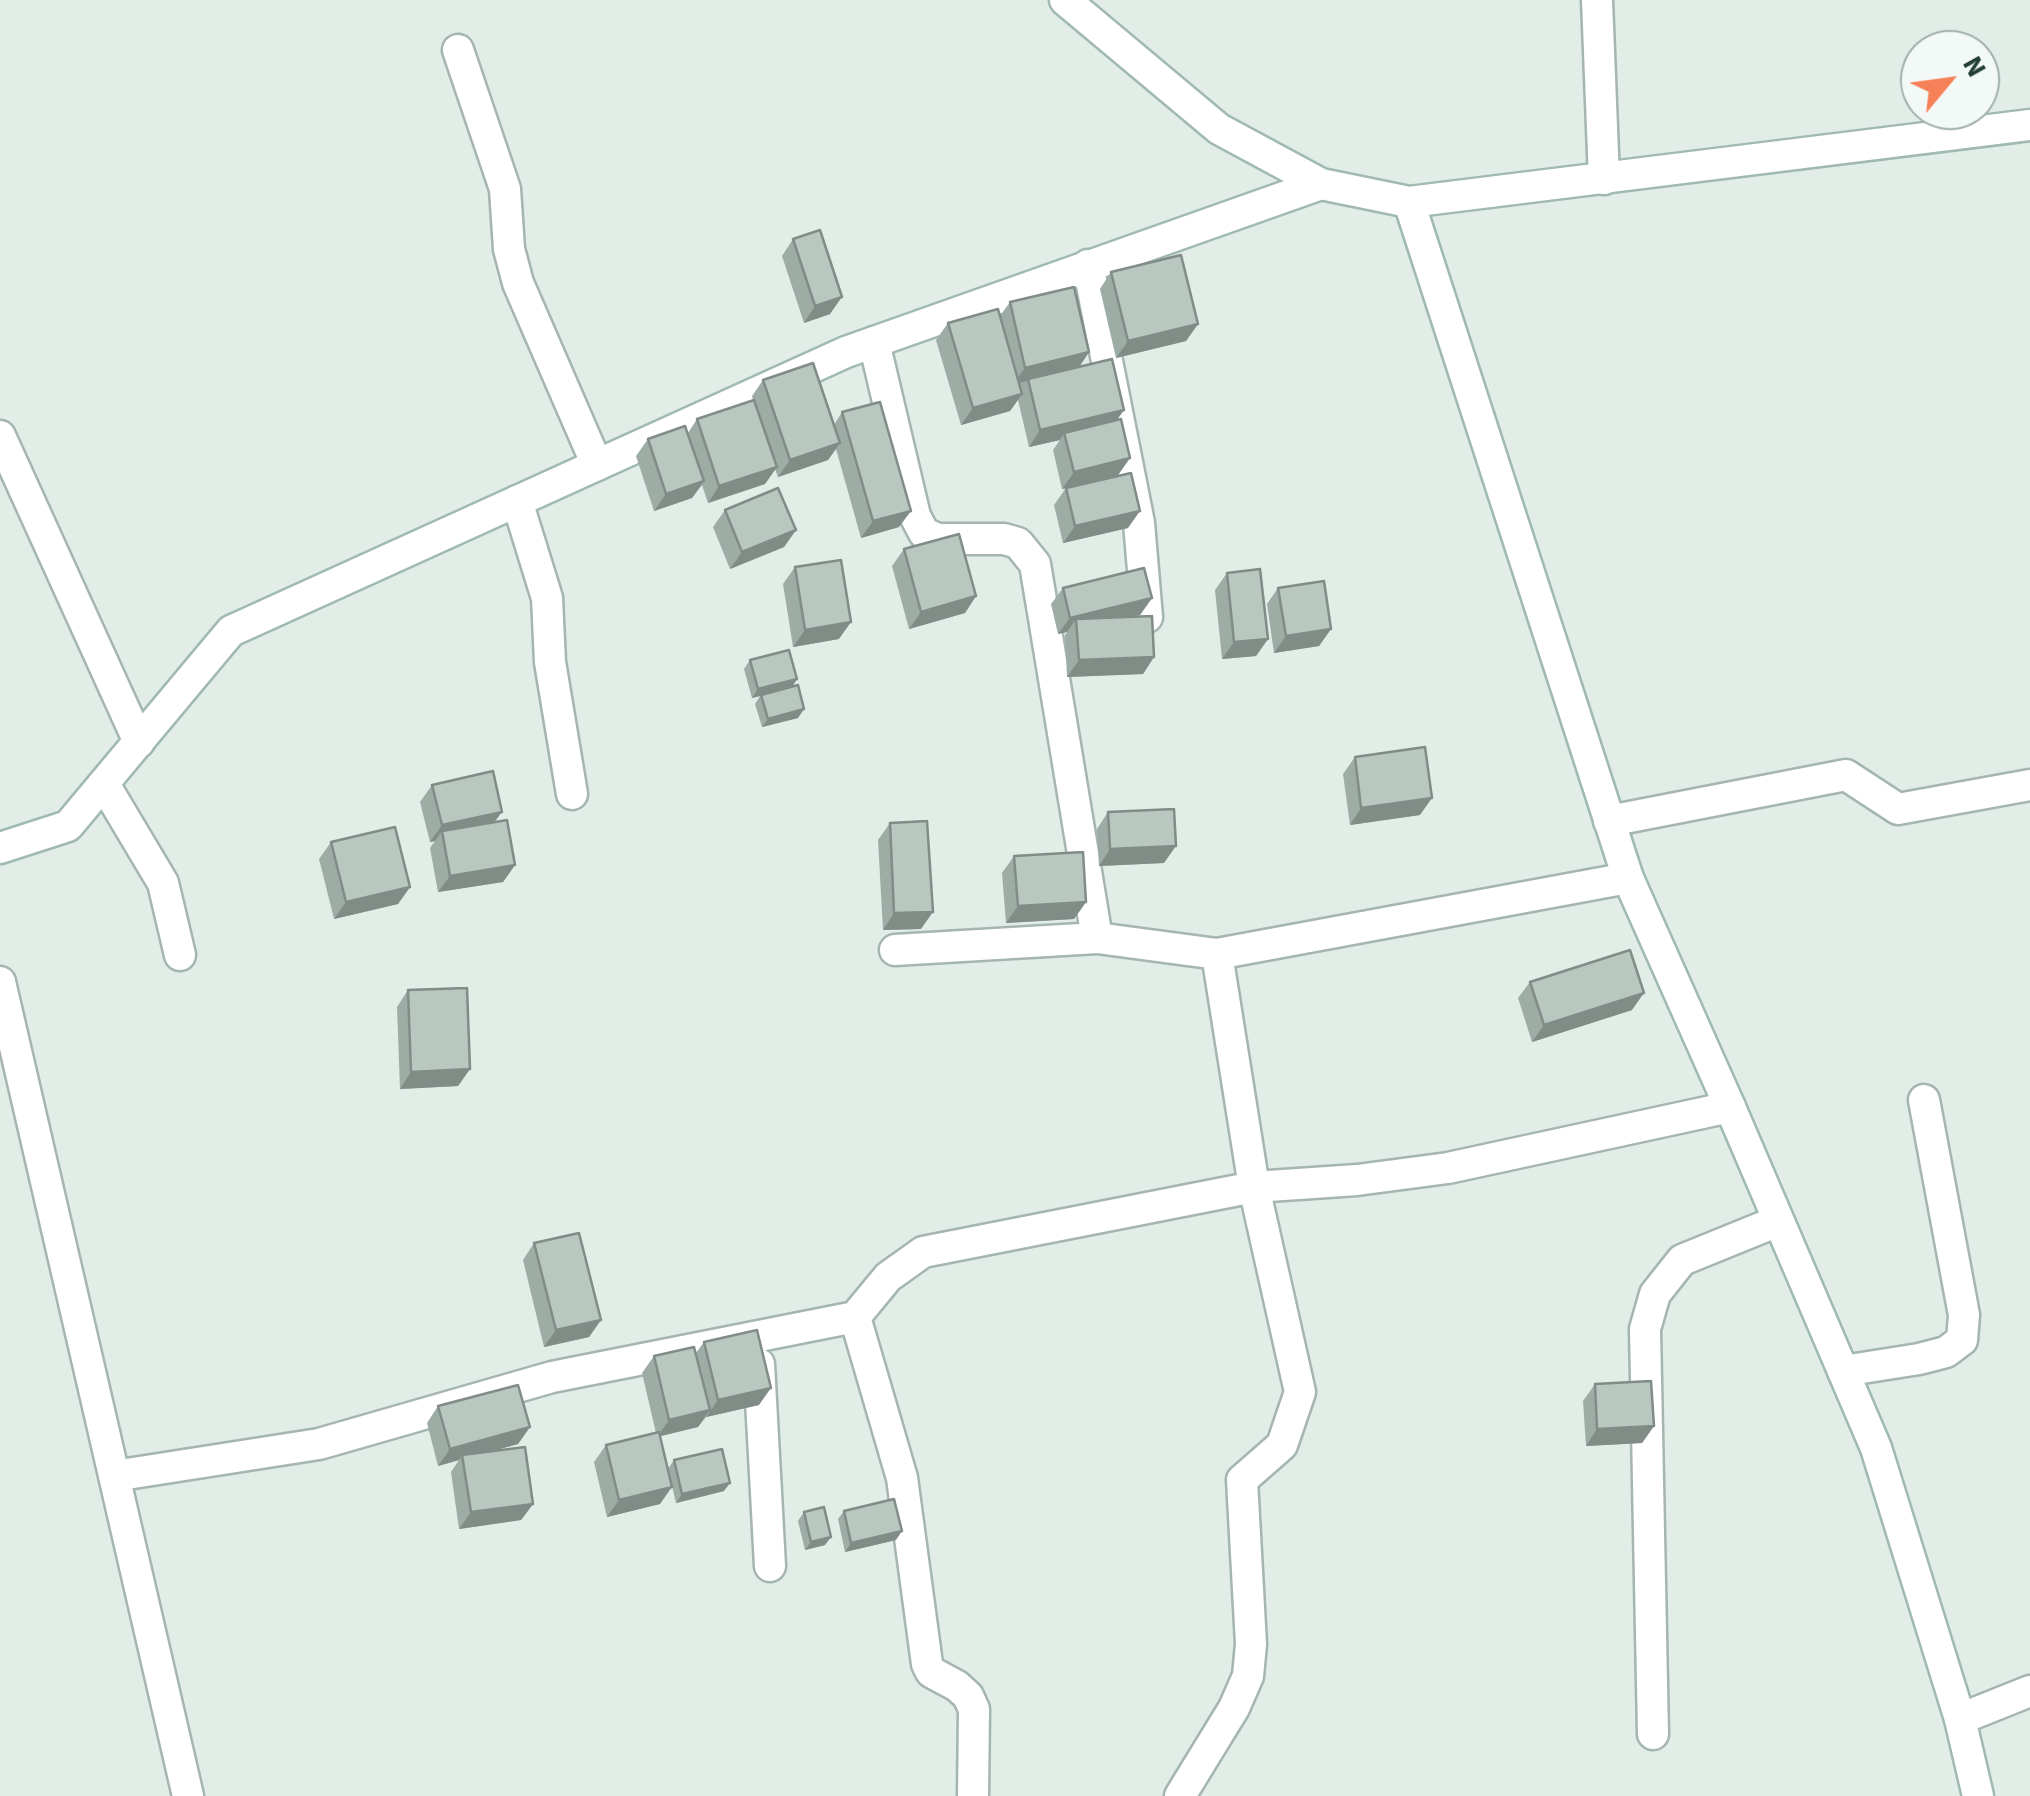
<!DOCTYPE html>
<style>
body{margin:0}
#map{position:relative;width:2030px;height:1796px;overflow:hidden;background:#e2ede8;font-family:"Source Sans 3",sans-serif}
canvas{display:block}
.north{position:absolute;left:1900px;top:30px;width:100px;height:100px;box-sizing:border-box;background:#f3f9f6;border:2px solid #9fafaa;border-radius:50%;rotate:61deg;font-size:28px;font-weight:700;line-height:40px;text-align:center;color:#223f37}
.north::after{content:'';display:block;margin:auto;width:35px;height:45px;background:#f68057;clip-path:polygon(50% 0,100% 100%,50% 72%,0 100%)}
</style>
<div id="map">
<canvas width="2030" height="1796"></canvas>
<div class="north">N</div>
</div>
<script>
const ctx = document.querySelector('canvas').getContext('2d');
ctx.lineJoin = 'round';
const shape = rows => new Path2D(rows.map(r => 'M' + r).join(''));
function stroke(path, color, width, dash) { ctx.strokeStyle = color; ctx.lineWidth = width; ctx.lineCap = dash ? 'butt' : 'round'; ctx.setLineDash(dash || []); ctx.stroke(path); }
function paint(path, color) { ctx.fillStyle = color; ctx.fill(path, 'evenodd'); }
const street = shape([
 [1597,0,1604,179],
 [458,50,505,189,509,249,518,283,597,465],
 [1088,265,1139,523,1147,617],
 [874,342,915,516,924,533,938,539,1004,539,1018,543,1035,564,1097,938],
 [0,436,139,742],
 [517,501,547,598,550,662,572,794],
 [104,784,163,883,180,955],
 [1609,821,1846,775,1898,809,2030,785],
 [895,950,1097,938,1217,954,1628,878],
 [0,982,188,1796],
 [855,1317,902,1478,927,1664,931,1672,957,1686,968,1696,974,1709,973,1796],
 [759,1364,770,1566],
 [1843,1371,1919,1359,1946,1352,1962,1340,1964,1315,1924,1100],
 [114,1476,319,1444,552,1377,855,1317,888,1277,923,1252,1254,1187,1357,1180,1448,1168,1730,1107],
 [1960,1719,2030,1691],
 [1653,1734,1645,1329,1655,1294,1682,1260,1778,1221],
 [1180,1796,1234,1708,1248,1676,1251,1644,1242,1480,1282,1445,1300,1392,1254,1187,1217,954]
]);
const secondary = shape([
 [1065,0,1219,129,1321,184,1409,202,2030,125],
 [1409,202,1628,878,1730,1107,1876,1448,1960,1719,1978,1796],
 [0,848,68,826,231,631,846,352,1321,184]
]);
const wall = shape([
 [793,239,830,314,804,323,782,256],
 [1111,272,1198,324,1186,341,1116,358,1100,289],
 [1010,302,1089,352,1079,366,1117,420,1130,458,1118,475,1062,489,1053,450,1060,440,1029,447,1018,400,1010,411,961,425,936,340,948,323,1000,316],
 [763,380,834,425,842,412,899,527,861,538,836,449,828,460,778,477,775,469,765,484,708,503,702,485,692,498,654,511,636,456,648,439,688,433,697,419,753,400,752,396],
 [1066,488,1128,528,1063,543,1054,505],
 [725,510,796,530,784,547,730,569,713,527],
 [904,549,976,596,965,613,909,629,892,566],
 [795,567,839,639,793,647,783,584],
 [1227,573,1268,639,1256,656,1222,659,1215,590],
 [1063,588,1152,598,1140,615,1135,616,1154,657,1143,674,1067,677,1065,636,1067,632,1058,634,1051,604],
 [1278,588,1331,629,1319,646,1274,653,1267,604],
 [750,660,797,679,792,687,798,718,762,727,755,704,760,696,752,698,744,669],
 [1355,757,1420,815,1350,825,1343,774],
 [432,785,495,822,515,865,503,882,438,892,430,848,435,841,430,842,420,802],
 [1108,812,1164,863,1099,866,1097,829],
 [890,823,921,929,883,930,878,840],
 [331,842,410,887,398,904,334,919,319,859],
 [1014,856,1086,902,1074,919,1006,923,1002,873],
 [1530,982,1632,1010,1532,1042,1518,998],
 [408,990,470,1069,458,1086,400,1089,397,1007],
 [534,1243,601,1320,589,1337,544,1347,523,1260],
 [704,1342,759,1405,706,1417,698,1427,660,1436,660,1504,607,1517,594,1462,606,1445,656,1433,642,1373,654,1356,696,1353],
 [1595,1384,1654,1426,1642,1443,1586,1446,1583,1401],
 [438,1406,530,1427,518,1444,493,1451,533,1504,521,1520,459,1529,451,1472,459,1460,438,1466,427,1423],
 [674,1460,724,1491,676,1503,668,1469],
 [844,1511,896,1540,845,1552,838,1519],
 [804,1512,825,1545,805,1550,798,1521]
]);
const shadedWall = shape([
 [842,297,830,314,804,323,815,306],
 [1198,324,1186,341,1116,358,1128,341],
 [1089,352,1078,369,1028,379,1027,381,1013,384,1025,368],
 [1022,394,1010,411,961,425,973,408],
 [1124,410,1112,427,1064,433,1060,440,1029,447,1040,430],
 [840,443,828,460,778,477,790,460],
 [1130,458,1118,475,1062,489,1074,472],
 [777,467,765,484,708,503,719,486],
 [704,481,692,498,654,511,666,494],
 [911,511,899,527,861,538,873,521],
 [1140,511,1128,528,1063,543,1075,526],
 [796,530,784,547,730,569,742,552],
 [976,596,965,613,909,629,921,612],
 [1152,598,1140,615,1077,630,1076,619,1067,632,1058,634,1070,618],
 [851,622,839,639,793,647,805,630],
 [1331,629,1319,646,1274,653,1286,636],
 [1268,639,1256,656,1222,659,1234,642],
 [1154,657,1143,674,1067,677,1079,660],
 [797,679,791,688,752,698,758,689],
 [804,709,798,718,762,727,768,719],
 [1432,798,1420,815,1350,825,1361,808],
 [502,812,490,828,442,831,435,841,430,842,442,825],
 [1176,846,1164,863,1099,866,1110,849],
 [515,865,503,882,438,892,450,876],
 [410,887,398,904,334,919,346,902],
 [1086,902,1074,919,1006,923,1018,906],
 [933,912,921,929,883,930,894,913],
 [1644,993,1632,1010,1532,1042,1544,1025],
 [470,1069,458,1086,400,1089,411,1072],
 [601,1320,589,1337,544,1347,556,1330],
 [771,1388,759,1405,706,1417,718,1400],
 [710,1410,698,1427,657,1437,669,1420],
 [1654,1426,1642,1443,1586,1446,1597,1429],
 [530,1427,518,1444,463,1459,462,1455,459,1460,438,1466,450,1449],
 [730,1483,724,1491,676,1503,682,1494],
 [672,1487,660,1504,607,1517,619,1500],
 [533,1504,521,1520,459,1529,471,1512],
 [902,1531,896,1540,845,1552,851,1543],
 [831,1537,825,1545,805,1550,811,1542]
]);
const building = shape([
 [820,230,842,297,815,306,793,239,820,230],
 [1181,255,1198,324,1128,341,1111,272,1181,255],
 [1074,287,1089,352,1025,368,1010,302,1074,287],
 [998,309,1022,394,973,408,948,323,998,309],
 [1112,359,1124,410,1040,430,1028,379,1112,359],
 [813,363,840,443,790,460,763,380,813,363],
 [754,400,777,467,719,486,697,419,754,400],
 [880,402,911,511,873,521,842,412,880,402],
 [1121,419,1130,458,1074,472,1064,433,1121,419],
 [685,426,704,481,666,494,648,439,685,426],
 [1131,473,1140,511,1075,526,1066,488,1131,473],
 [778,488,796,530,742,552,725,510,778,488],
 [959,534,976,596,921,612,904,549,959,534],
 [841,560,851,622,805,630,795,567,841,560],
 [1144,568,1152,598,1070,618,1063,588,1144,568],
 [1260,569,1268,639,1234,642,1227,573,1260,569],
 [1324,581,1331,629,1286,636,1278,588,1324,581],
 [1152,616,1154,657,1079,660,1076,619,1152,616],
 [789,650,797,679,758,689,750,660,789,650],
 [798,685,804,709,768,719,761,695,798,685],
 [1425,747,1432,798,1361,808,1355,757,1425,747],
 [493,771,502,812,442,825,432,785,493,771],
 [1174,809,1176,846,1110,849,1108,812,1174,809],
 [507,820,515,865,450,876,442,831,507,820],
 [927,821,933,912,894,913,890,823,927,821],
 [395,827,410,887,346,902,331,842,395,827],
 [1083,852,1086,902,1018,906,1014,856,1083,852],
 [1630,950,1644,993,1544,1025,1530,982,1630,950],
 [467,988,470,1069,411,1072,408,990,467,988],
 [579,1233,601,1320,556,1330,534,1243,579,1233],
 [757,1330,771,1388,718,1400,704,1342,757,1330],
 [694,1347,710,1410,669,1420,654,1356,694,1347],
 [1651,1381,1654,1426,1597,1429,1595,1384,1651,1381],
 [518,1385,530,1427,450,1449,438,1406,518,1385],
 [659,1432,672,1487,619,1500,606,1445,659,1432],
 [525,1447,533,1504,471,1512,462,1455,525,1447],
 [722,1449,730,1483,682,1494,674,1460,722,1449],
 [894,1499,902,1531,851,1543,844,1511,894,1499],
 [824,1507,831,1537,811,1542,804,1512,824,1507]
]);
stroke(street, '#a5b5af', 35);
stroke(secondary, '#a0b9b1', 35);
stroke(street, '#fff', 30);
stroke(secondary, '#fff', 30);
paint(wall, '#9eaca6');
paint(shadedWall, '#818c87');
paint(building, '#b8c8c1');
stroke(building, '#818c87', 2.5);
</script>
